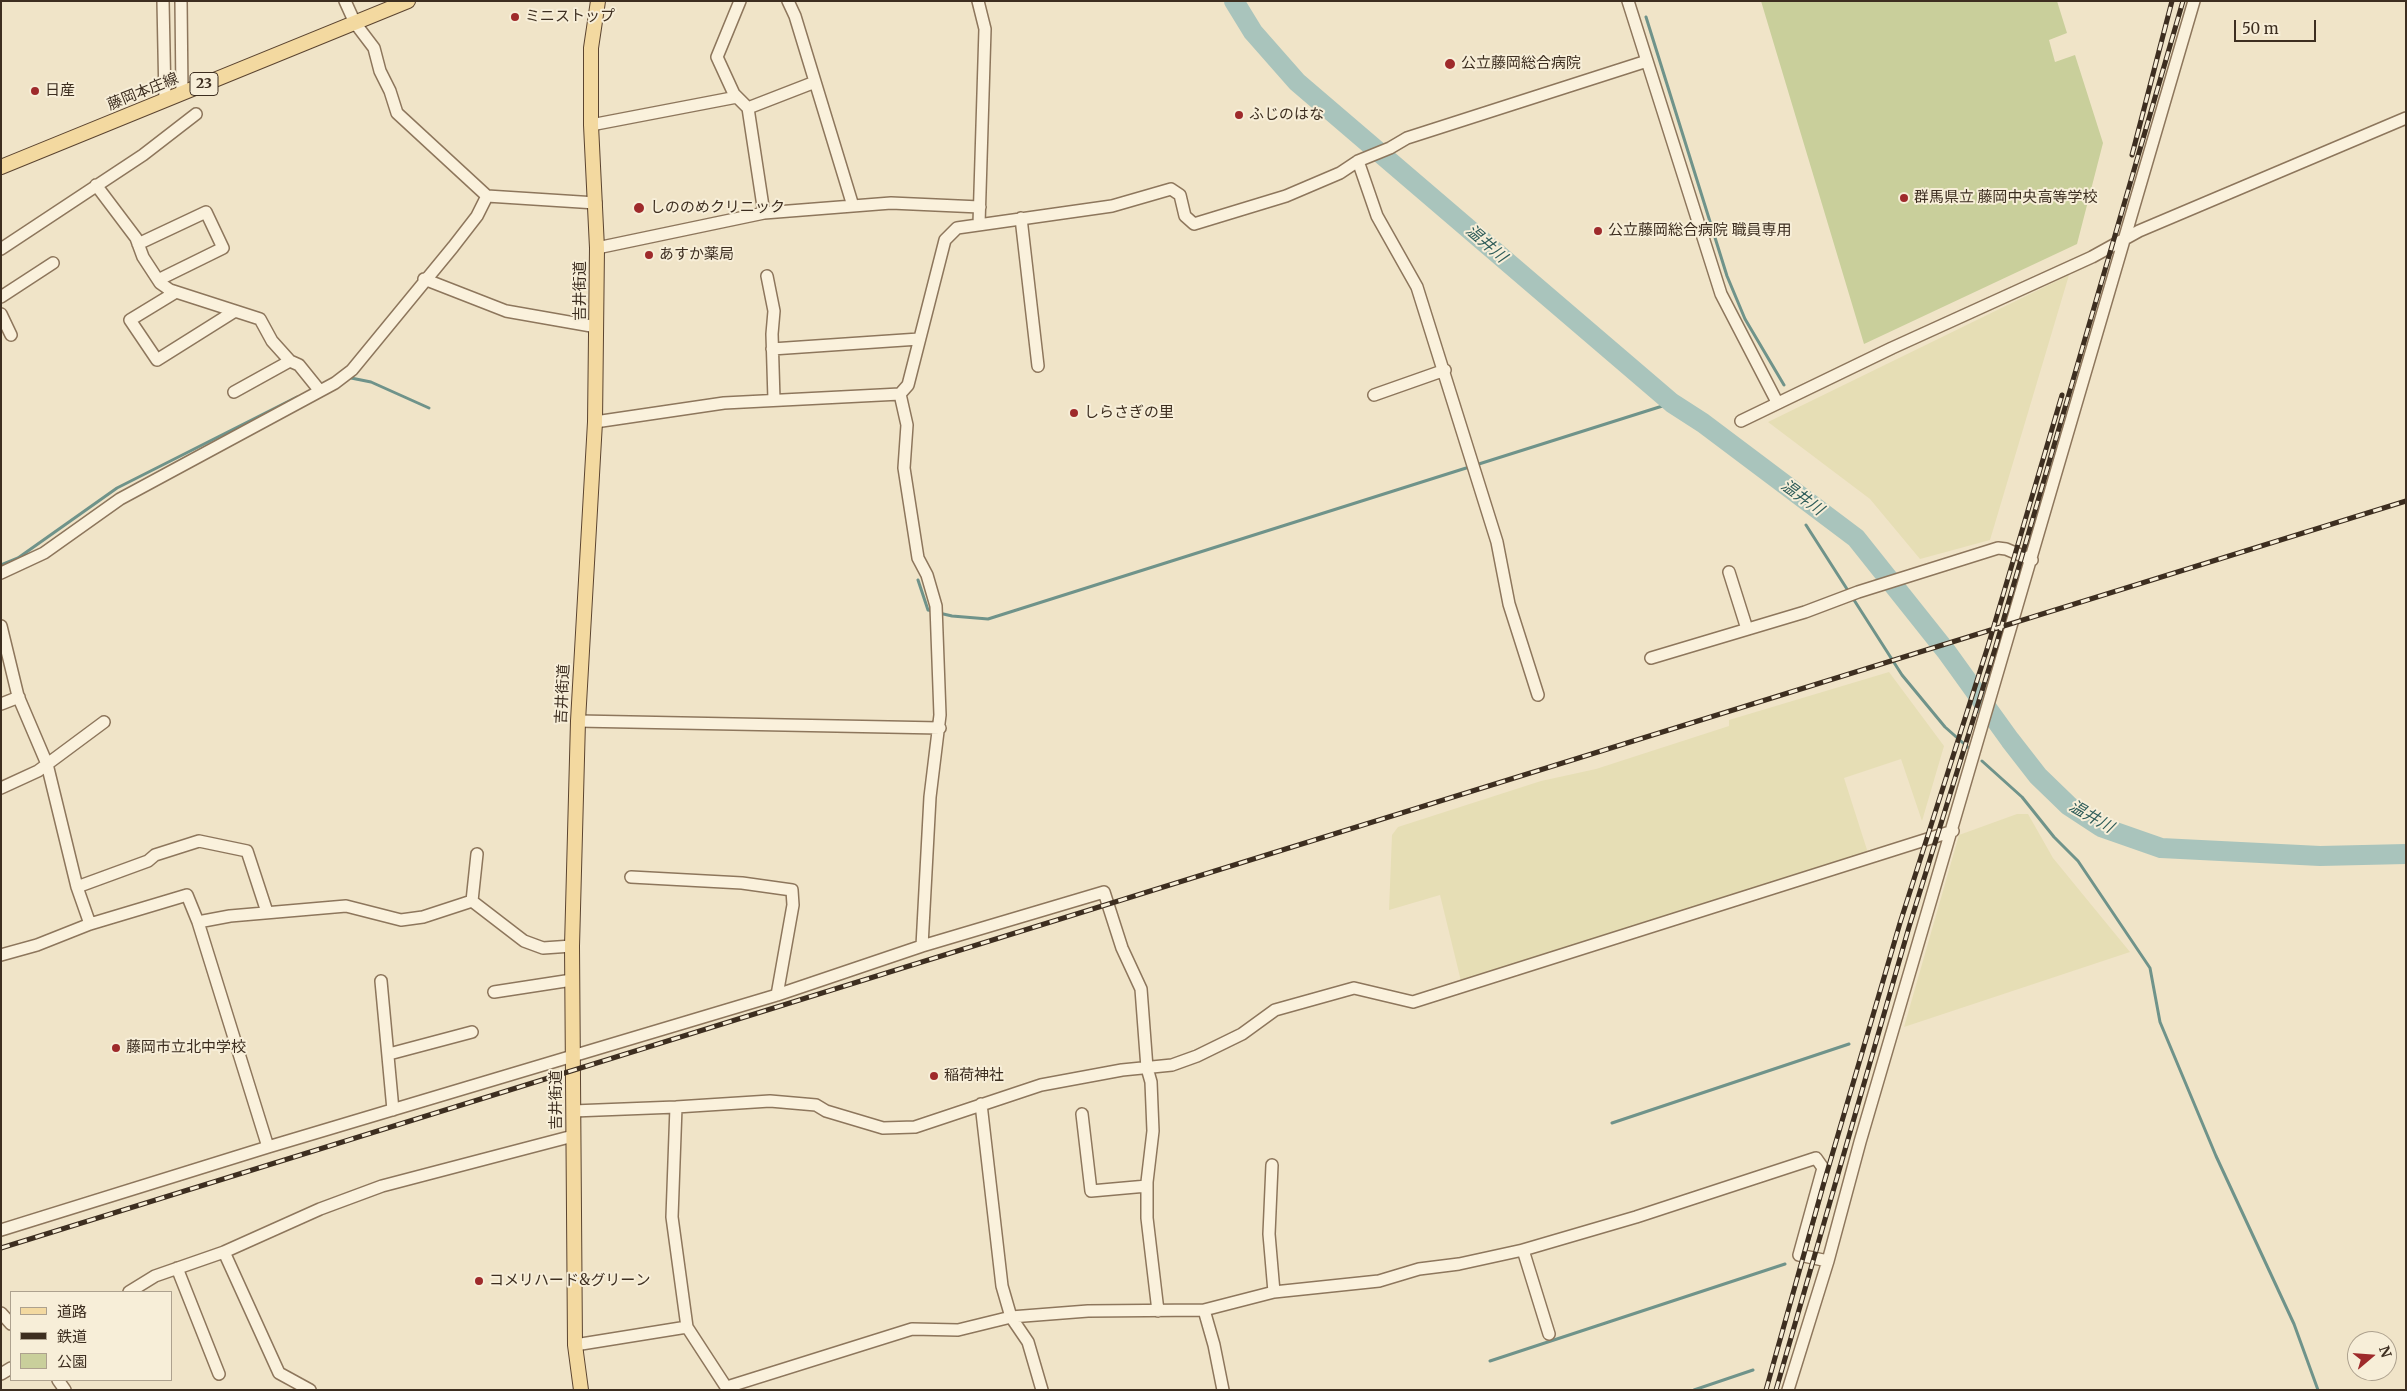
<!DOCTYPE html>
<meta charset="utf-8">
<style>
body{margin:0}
#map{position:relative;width:2407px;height:1391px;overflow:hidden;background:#f0e4c8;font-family:Merriweather,"Noto Sans JP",serif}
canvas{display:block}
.frame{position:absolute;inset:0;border:2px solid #3d2e20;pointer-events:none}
.legend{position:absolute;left:10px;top:1291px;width:162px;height:90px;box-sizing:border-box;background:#f7eed8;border:1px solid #ada18e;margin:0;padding:6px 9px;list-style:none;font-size:15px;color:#3d2e20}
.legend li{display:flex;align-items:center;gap:10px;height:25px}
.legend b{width:25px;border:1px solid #ada18e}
.north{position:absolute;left:2347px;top:1331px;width:50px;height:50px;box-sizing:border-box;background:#f7eed8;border:1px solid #ada18e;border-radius:50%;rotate:72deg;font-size:14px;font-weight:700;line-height:20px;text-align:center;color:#3d2e20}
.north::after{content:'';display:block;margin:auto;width:18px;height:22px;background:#9e2a2b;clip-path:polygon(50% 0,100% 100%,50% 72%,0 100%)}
.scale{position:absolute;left:2234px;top:20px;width:82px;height:22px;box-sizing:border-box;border:2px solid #3d2e20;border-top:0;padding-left:6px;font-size:15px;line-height:18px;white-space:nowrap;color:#3d2e20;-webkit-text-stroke:4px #f7eed8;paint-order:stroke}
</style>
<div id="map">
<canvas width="2407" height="1391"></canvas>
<div class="frame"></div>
<ul class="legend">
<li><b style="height:6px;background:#f3d9a0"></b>道路</li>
<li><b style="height:6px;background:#3d2e20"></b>鉄道</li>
<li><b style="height:14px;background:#c9cf9b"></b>公園</li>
</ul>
<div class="north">N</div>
<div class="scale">50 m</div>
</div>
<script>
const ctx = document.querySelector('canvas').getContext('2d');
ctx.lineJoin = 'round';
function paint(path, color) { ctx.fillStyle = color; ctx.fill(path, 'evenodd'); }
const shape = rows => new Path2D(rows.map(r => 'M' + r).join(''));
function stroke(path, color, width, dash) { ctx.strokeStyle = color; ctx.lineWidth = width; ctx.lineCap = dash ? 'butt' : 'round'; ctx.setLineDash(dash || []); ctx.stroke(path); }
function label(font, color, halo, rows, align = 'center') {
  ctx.font = font + ' Merriweather,"Noto Sans JP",serif'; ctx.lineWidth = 4; ctx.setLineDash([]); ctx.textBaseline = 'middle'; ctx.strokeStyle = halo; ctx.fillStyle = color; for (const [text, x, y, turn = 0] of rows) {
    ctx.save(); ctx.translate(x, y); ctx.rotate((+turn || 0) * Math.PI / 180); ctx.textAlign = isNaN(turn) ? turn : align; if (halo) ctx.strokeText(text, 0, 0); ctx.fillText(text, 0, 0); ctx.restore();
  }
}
const farmland = shape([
 [2069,275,1990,540,1920,559,1870,499,1768,422],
 [1889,672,1944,746,1922,821,1901,759,1844,778,1868,853,1461,981,1440,895,1389,910,1392,835,1398,827,1541,781,1596,769,1729,726,1729,720],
 [2017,814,2028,814,2053,858,2130,952,1904,1027,1959,835]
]);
const green = shape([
 [1761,1,2057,1,2067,33,2049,40,2055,62,2075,55,2103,143,2077,244,1864,344]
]);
const stream = shape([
 [1646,17,1727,276,1745,319,1784,385],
 [351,378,371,382,429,408],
 [1806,525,1902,675,1945,727,1971,750],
 [1,565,18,558,117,488,297,397],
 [918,580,928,610,933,611],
 [939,613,952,616,988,619,1672,403],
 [1982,761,2022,797,2054,837,2078,861,2150,968,2160,1022,2216,1156,2294,1324,2318,1390],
 [1612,1123,1849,1044],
 [1490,1361,1785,1264],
 [1694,1390,1753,1370]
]);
const river = shape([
 [1234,1,1253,32,1297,82,1672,403,1703,423,1856,538,1946,651,2010,740,2038,776,2069,806,2101,827,2161,848,2320,856,2406,854]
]);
const minor = shape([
 [163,1,165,100],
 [181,1,182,93],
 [345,1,355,23,374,48,380,71,390,91,397,113,487,196,596,203],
 [740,1,717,57,734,94,748,108,764,213],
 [788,1,795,16,853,206],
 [978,1,985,29,979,224],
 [1628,1,1721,294,1777,402],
 [748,108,815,82],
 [591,125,737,97],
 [1358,161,1377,216,1417,287,1497,542,1509,604,1538,695],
 [96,185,136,238,143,257,160,283,170,290,260,319,272,341,290,361,299,365,320,391],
 [1021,218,1038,366],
 [138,244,206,212,223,248,158,280],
 [597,248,764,213,891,203,980,207],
 [1,249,143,155,196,114],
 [767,276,774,311,772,334,774,400],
 [424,279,506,311,597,327],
 [176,292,130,320,157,360,235,311],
 [1,297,53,263],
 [1,314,11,335],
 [772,349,919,339],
 [234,392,290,361],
 [900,394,907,425,904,468,918,558,927,575,936,606,940,715,930,797,922,946],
 [1374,395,1445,370],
 [1741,421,1892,348,2092,257,2139,231,2406,118],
 [595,422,724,403,900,394,908,385,945,240,957,228,1112,206,1171,189,1180,195,1185,216,1194,224,1286,196,1340,173,1358,161,1390,148,1407,138,1647,61],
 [1729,572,1747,629],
 [1,573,44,553,120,499,335,383,352,370,453,247,477,216,487,196],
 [1,626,18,696,47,764,77,887,90,924],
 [1651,658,1805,612,1858,592,1998,548,2006,549,2032,560],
 [1,704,19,697],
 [578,721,940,728],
 [1,788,38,771,104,722],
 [631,877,742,883,792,890,793,905,777,995],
 [77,887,148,861,155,855,199,841,247,851,267,912],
 [472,901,477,854],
 [198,922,230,916,346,906,401,920,423,917,472,901,524,941,543,948,572,946],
 [1,955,37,945,90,924,187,895,198,922,268,1147],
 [381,981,393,1110],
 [494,992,572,980],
 [389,1054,472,1032],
 [981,1104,1002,1286,1011,1317,1028,1342,1042,1390],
 [676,1107,672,1217,687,1327,728,1390],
 [573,1111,676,1107,770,1101,816,1105,826,1111,883,1128,915,1127,1041,1085,1122,1070,1172,1065,1197,1056,1242,1034,1275,1010,1354,988,1413,1002,1953,831],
 [1082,1114,1091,1191,1147,1186],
 [1272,1165,1269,1234,1274,1292],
 [1,1230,268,1147,777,995,922,946,1104,892,1122,948,1141,989,1147,1068,1151,1082,1153,1131,1147,1182,1147,1218,1158,1311],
 [1523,1250,1549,1334],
 [224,1252,279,1373,310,1390],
 [177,1268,219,1374],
 [129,1292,155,1276,224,1252,320,1209,382,1186,573,1136],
 [1204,1310,1214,1345,1223,1390],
 [1,1313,11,1324],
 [575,1345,687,1327],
 [1,1374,11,1368],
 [58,1380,65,1390],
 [727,1387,912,1329,958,1330,1011,1317,1088,1311,1204,1310,1274,1292,1379,1281,1419,1269,1459,1264,1523,1250,1636,1217,1816,1158,1823,1168,1799,1255,1828,1261],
 [1788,1390,1828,1261,1860,1142,2194,1]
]);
const major = shape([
 [1,167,408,1],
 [581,1390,575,1345,572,946,578,721,595,422,597,248,591,125,591,48,598,1]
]);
const rail = shape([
 [2132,155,2172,1],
 [1,1248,2406,501],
 [1766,1390,1823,1186,1900,923,1988,646,2062,395],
 [1776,1390,1909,927,1995,649,2183,1]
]);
const markers = [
 [515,17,5,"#9e2a2b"],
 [1450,64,6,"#9e2a2b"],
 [35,91,5,"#9e2a2b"],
 [1239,115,5,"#9e2a2b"],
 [1904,198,5,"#9e2a2b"],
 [639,208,6,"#9e2a2b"],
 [1598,231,5,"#9e2a2b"],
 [649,255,5,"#9e2a2b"],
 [1074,413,5,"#9e2a2b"],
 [116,1048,5,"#9e2a2b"],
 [934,1076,5,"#9e2a2b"],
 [479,1281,5,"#9e2a2b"]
];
const shields = [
 [204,84,28]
];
const shieldNames = [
 ["23",204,84]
];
const poiNames = [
 ["ミニストップ",525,17],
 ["公立藤岡総合病院",1461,64],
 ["日産",45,91],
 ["ふじのはな",1249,115],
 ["群馬県立 藤岡中央高等学校",1914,198],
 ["しののめクリニック",650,208],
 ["公立藤岡総合病院 職員専用",1608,231],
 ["あすか薬局",659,255],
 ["しらさぎの里",1084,413],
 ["藤岡市立北中学校",126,1048],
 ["稲荷神社",944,1076],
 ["コメリハード&グリーン",489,1281]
];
const streetNames = [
 ["藤岡本庄線",143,92,-22],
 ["吉井街道",581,291,-90],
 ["吉井街道",563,694,-87],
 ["吉井街道",557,1100,-90]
];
const waterNames = [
 ["温井川",1486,244,41],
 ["温井川",1802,498,36],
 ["温井川",2091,817,30]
];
paint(farmland, '#e6deb5');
paint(green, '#c9cf9b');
stroke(stream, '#6f938a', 3);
stroke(river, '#a9c4bc', 20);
stroke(minor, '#8d765c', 14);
stroke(major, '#5b4430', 16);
stroke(minor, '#faf1dc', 11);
stroke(major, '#f3d9a0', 14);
stroke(rail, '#3d2e20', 5);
stroke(rail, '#f7eed8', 3, [9]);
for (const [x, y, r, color] of markers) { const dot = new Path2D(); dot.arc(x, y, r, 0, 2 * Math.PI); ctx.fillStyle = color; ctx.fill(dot); stroke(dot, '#f7eed8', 2); }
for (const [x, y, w] of shields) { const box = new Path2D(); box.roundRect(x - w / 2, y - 11.5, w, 23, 4); ctx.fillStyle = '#f7eed8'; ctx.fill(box); stroke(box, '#3d2e20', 1); }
label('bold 14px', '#3d2e20', null, shieldNames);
label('15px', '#3d2e20', '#f7eed8', poiNames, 'left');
label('15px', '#3d2e20', '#f7eed8', streetNames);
label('italic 16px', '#2f5d5a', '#f7eed8', waterNames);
</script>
